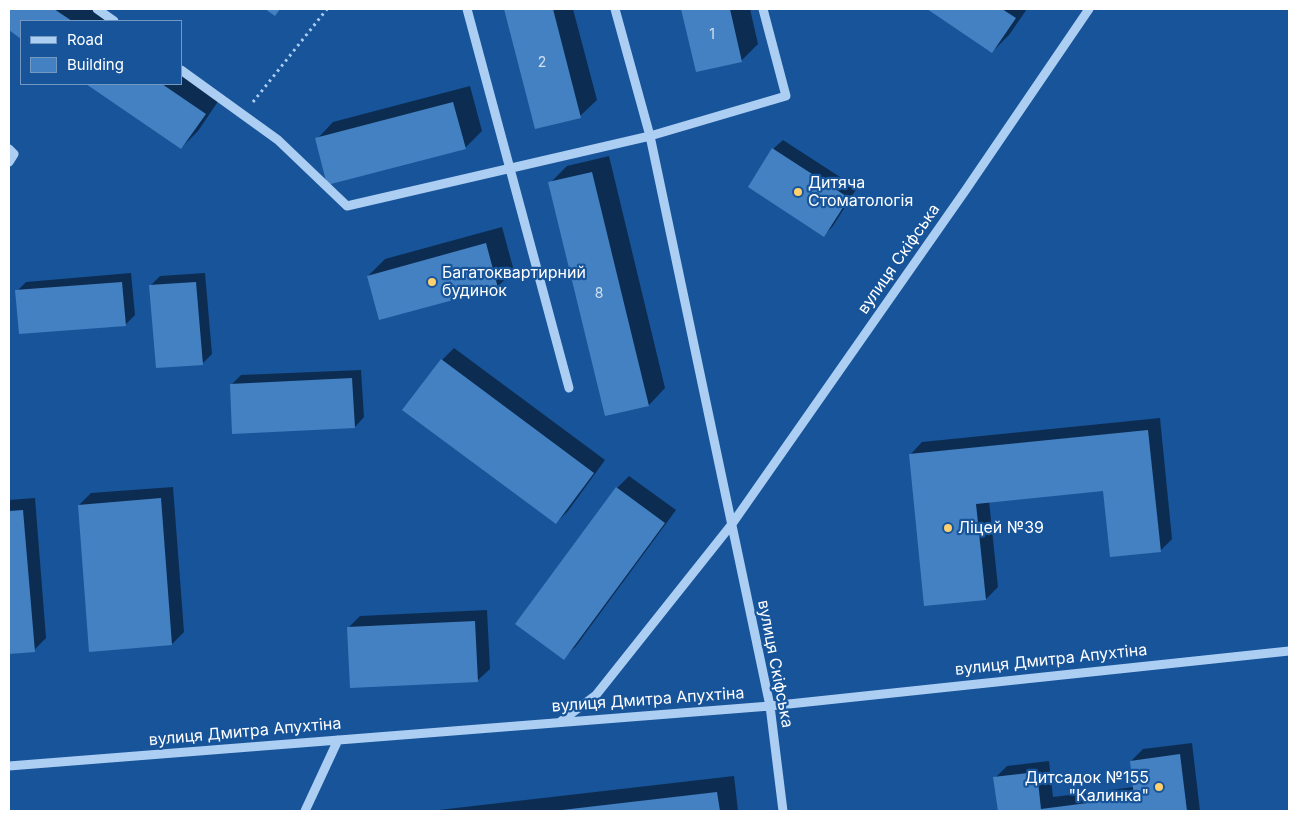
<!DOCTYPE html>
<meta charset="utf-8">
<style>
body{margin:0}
#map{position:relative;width:1298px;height:820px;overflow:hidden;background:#17549a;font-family:Inter,sans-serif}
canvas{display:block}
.frame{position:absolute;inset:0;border:10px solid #fff;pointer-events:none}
.legend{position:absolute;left:20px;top:20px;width:162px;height:65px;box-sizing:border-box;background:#17549a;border:1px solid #7498c2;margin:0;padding:6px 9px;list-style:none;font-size:15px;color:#fff}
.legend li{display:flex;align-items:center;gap:10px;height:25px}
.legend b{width:25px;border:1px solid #7498c2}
</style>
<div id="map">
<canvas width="1298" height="820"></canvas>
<div class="frame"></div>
<ul class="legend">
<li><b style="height:6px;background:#accef2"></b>Road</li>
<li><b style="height:14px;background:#4481c2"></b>Building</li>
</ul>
</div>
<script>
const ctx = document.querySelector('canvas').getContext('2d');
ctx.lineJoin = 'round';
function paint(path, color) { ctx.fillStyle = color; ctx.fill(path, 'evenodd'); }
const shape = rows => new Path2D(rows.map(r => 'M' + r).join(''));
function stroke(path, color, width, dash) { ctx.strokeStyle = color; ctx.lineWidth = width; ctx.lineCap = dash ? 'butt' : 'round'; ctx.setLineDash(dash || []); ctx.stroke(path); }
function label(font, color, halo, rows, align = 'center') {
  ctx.font = font + ' Inter,sans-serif'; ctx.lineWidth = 4.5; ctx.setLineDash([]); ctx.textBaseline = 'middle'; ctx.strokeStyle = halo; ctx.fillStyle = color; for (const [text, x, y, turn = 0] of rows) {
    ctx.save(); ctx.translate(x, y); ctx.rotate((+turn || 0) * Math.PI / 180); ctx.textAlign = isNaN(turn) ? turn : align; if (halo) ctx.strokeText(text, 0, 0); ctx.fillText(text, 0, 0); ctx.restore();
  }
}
const shadow = shape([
 [9,9,94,9,112,21,21,21,21,37,9,29],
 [506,9,573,9,597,100,580,116,536,128],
 [683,9,750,9,758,44,741,61,697,70],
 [929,9,1027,9,1009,35,992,52],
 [181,69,221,97,198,131,181,148,88,84,181,84],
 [470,86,482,131,465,148,317,139,333,122],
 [783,140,857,188,833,226,824,235,749,187,773,149],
 [609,156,665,388,649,405,606,415,550,183,567,166],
 [502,227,514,271,497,287,368,276,385,259],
 [131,273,135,315,125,325,17,291,26,282],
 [205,273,212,354,203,363,150,286,160,276],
 [454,348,605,460,568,511,556,523,442,360],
 [361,370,364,417,355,427,231,385,241,375],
 [1160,418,1172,539,1160,551,1104,489,989,501,998,587,986,599,910,455,922,442],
 [629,476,676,510,576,646,564,658,617,488],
 [173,487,184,632,172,644,79,505,91,493],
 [35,498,46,638,34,650,9,653,9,500],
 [487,610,490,669,477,681,348,628,360,616],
 [1192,743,1200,811,999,811,995,778,1007,766,1049,761,1053,797,1134,787,1131,761,1143,749],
 [734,776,738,811,430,811]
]);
const building = shape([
 [9,9,54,9,72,21,21,21,21,39,9,30],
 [265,9,280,9,275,16],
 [504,9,553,9,581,118,535,129],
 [681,9,730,9,742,62,696,72],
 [927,9,1002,9,1016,18,992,53],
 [86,84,162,84,206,114,181,149],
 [453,102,466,149,327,185,315,138],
 [772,148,849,198,824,237,748,187],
 [592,172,649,406,605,416,548,182],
 [486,243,498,288,379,320,367,276],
 [122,282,126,326,19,334,15,290],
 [196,282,203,365,156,368,149,285],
 [441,359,594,473,556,524,402,410],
 [352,378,355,428,232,434,230,384],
 [1148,430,1161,552,1110,557,1103,491,976,504,986,600,924,606,909,454],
 [616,487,665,523,564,660,515,624],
 [161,498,172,645,89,652,78,505],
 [23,510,35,652,9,654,9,511],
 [475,621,478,682,350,688,347,627],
 [1180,754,1187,811,998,811,993,777,1037,772,1041,809,1134,797,1130,761],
 [717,792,720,811,562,811,562,810]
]);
const path = shape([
 [253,102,327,9]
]);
const minor = shape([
 [97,9,114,21],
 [467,9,569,388],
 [615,9,650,136,770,706,783,811],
 [181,70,278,140,347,206,650,136,786,96,763,9],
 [9,149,14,154,9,162],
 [560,722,596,695,732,524,965,191,1089,9],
 [9,766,770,706,1289,651],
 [305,811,338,740]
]);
const markers = [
 [798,192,5,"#ffd06d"],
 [432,282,5,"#ffd06d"],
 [948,528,5,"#ffd06d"],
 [1159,787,5,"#ffd06d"]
];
const numberNames = [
 ["1",712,35],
 ["2",542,63],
 ["8",599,294]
];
const poiNames = [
 ["Дитяча",808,183],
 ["Стоматологія",808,201],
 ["Багатоквартирний",442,273],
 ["будинок",442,291],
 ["Ліцей №39",958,528],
 ["Дитсадок №155",1149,778,"right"],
 ["\"Калинка\"",1149,796,"right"]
];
const streetNames = [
 ["вулиця Скіфська",899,259,-55],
 ["вулиця Дмитра Апухтіна",1051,660,-6],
 ["вулиця Скіфська",775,664,79],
 ["вулиця Дмитра Апухтіна",648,700,-4],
 ["вулиця Дмитра Апухтіна",245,732,-5]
];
paint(shadow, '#0007');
paint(building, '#4481c2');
stroke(path, '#accef2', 3, [2.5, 4]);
stroke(minor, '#accef2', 9);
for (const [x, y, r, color] of markers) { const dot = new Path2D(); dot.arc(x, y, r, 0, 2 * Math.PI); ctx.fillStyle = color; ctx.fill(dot); stroke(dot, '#17549a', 2); }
label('14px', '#d0e0f0', null, numberNames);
label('16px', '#fff', '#17549a', poiNames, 'left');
label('16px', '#fff', '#17549a', streetNames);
</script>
